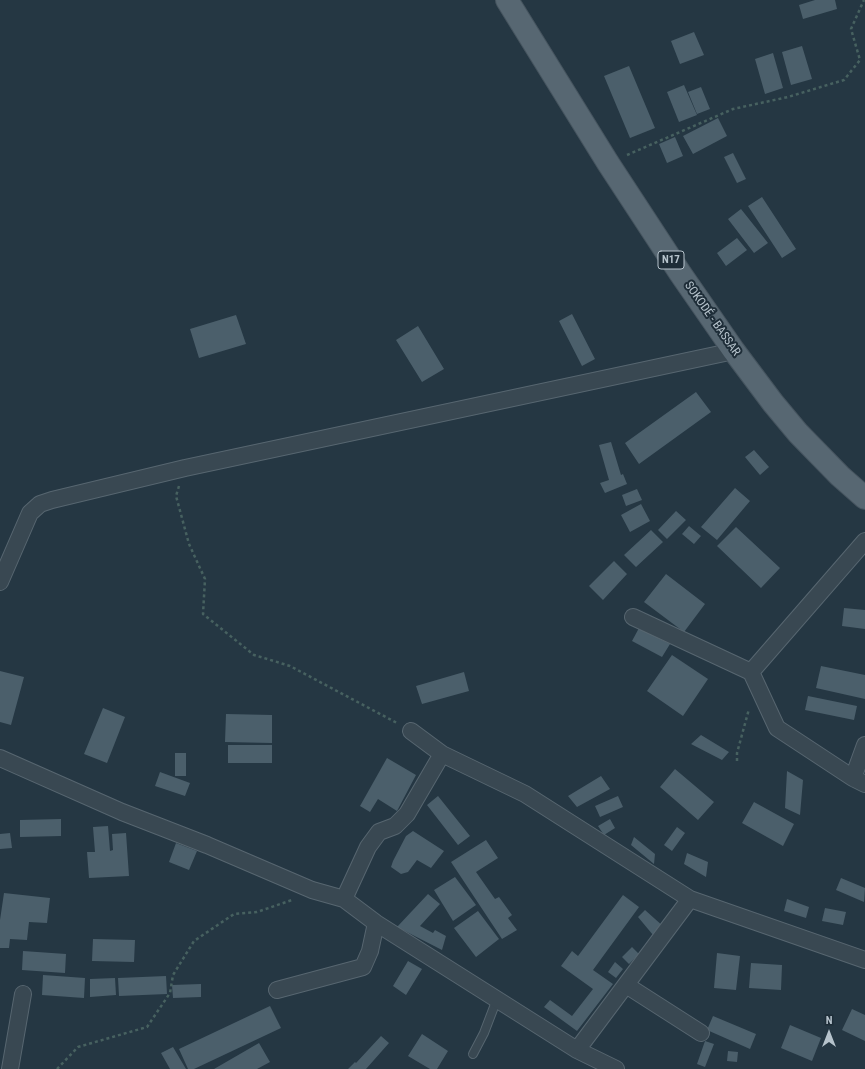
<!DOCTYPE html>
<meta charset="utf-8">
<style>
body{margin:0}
#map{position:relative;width:865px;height:1069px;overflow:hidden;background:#253743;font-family:"Roboto Condensed",sans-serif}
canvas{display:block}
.north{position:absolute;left:809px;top:1013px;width:40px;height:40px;-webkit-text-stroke:3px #1e2d38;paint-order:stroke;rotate:0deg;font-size:11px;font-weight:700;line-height:16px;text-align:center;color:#b6c3cc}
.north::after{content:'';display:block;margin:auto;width:14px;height:18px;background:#b6c3cc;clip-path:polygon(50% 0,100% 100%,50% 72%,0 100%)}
</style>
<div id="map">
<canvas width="865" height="1069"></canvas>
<div class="north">N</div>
</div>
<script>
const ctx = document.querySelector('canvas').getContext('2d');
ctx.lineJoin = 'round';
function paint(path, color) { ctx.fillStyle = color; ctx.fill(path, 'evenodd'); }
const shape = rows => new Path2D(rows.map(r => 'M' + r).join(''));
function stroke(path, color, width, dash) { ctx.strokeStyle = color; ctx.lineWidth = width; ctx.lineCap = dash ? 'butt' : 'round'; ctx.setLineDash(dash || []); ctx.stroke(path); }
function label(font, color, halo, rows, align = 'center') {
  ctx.font = font + ' "Roboto Condensed",sans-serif'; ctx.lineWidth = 4; ctx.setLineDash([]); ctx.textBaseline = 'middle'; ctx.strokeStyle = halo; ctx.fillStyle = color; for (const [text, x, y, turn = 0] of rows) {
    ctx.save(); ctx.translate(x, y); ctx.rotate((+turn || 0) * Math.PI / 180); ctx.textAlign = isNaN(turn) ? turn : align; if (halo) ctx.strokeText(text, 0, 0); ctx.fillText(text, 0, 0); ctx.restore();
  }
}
const building = shape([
 [815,0,835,0,837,9,803,19,799,5],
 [694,32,704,55,680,64,671,41],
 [802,46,812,79,791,85,782,52],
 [773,53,783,88,765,94,755,59],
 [629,66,655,128,630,138,604,76],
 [684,85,697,115,679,122,667,92],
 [701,87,710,109,697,114,688,92],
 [718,118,727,136,693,154,683,136],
 [675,137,683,156,667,163,659,144],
 [733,153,746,179,737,183,724,157],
 [762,197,796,249,782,258,748,206],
 [741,209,768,243,754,253,728,219],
 [737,238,747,250,726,266,717,253],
 [572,314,595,359,582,366,559,321],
 [236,315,246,344,199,358,190,329],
 [418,326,444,369,422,382,396,340],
 [696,392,711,412,639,464,625,443],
 [611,442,621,475,623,474,627,484,605,493,600,483,609,480,599,445],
 [754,450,769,467,760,475,745,457],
 [735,488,750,501,717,540,701,527],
 [637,489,642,500,626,506,622,495],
 [641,504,650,521,630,532,621,515],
 [676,511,686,520,667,539,658,530],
 [689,526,701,536,694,544,682,534],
 [736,527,780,568,761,588,717,546],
 [651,530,663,542,636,567,624,555],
 [614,561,627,574,603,600,589,586],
 [666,574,705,604,684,632,644,602],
 [844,608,865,610,865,629,842,626],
 [639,628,670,644,662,657,632,641],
 [672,655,708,679,683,716,647,691],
 [821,666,865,675,865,699,816,688],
 [0,671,24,677,11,725,0,722],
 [464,672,469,691,422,704,416,686],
 [808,696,857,706,854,720,805,710],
 [103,708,125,717,107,763,84,754],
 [226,714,272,715,272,743,225,742],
 [701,735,729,752,722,760,691,744],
 [228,745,272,745,272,763,228,763],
 [175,753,186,753,186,776,175,776],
 [387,758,416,775,397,811,378,799,370,812,360,806],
 [675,769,714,802,698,820,660,787],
 [787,771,803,780,800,815,785,808],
 [160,772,190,783,185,796,155,786],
 [601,776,610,789,577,807,568,796],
 [438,796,470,836,458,845,427,805],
 [618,796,623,807,600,817,595,806],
 [754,802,794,824,783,846,742,823],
 [61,819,61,836,20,837,20,820],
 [610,819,615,828,604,835,598,826],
 [108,826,110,851,113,850,112,834,126,833,129,876,89,878,87,852,95,852,93,827],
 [677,827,685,833,672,851,664,845],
 [413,831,444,851,431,868,417,860,408,872,401,874,391,867,393,861,406,836],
 [10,833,12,848,0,849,0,834],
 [634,837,655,854,654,864,631,845],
 [486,840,498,858,476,872,495,899,499,897,512,915,508,918,517,930,502,939,451,862],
 [176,843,197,851,189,870,169,862],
 [687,853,708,862,706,877,684,864],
 [455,877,476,905,453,921,434,890],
 [841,878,865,888,864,902,836,890],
 [4,893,50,898,47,923,29,922,27,940,10,939,9,948,0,948,0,920],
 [428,894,440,904,420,926,433,933,435,930,446,936,442,950,397,927],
 [623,895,639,907,593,970,613,984,577,1031,544,1007,550,1000,572,1016,593,989,561,966,572,951,578,956],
 [787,899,809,907,806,918,784,911],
 [825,908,846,912,843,925,822,921],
 [645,910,664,927,653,935,638,917],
 [478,911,499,939,476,957,454,928],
 [93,939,135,940,134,962,92,961],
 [632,947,639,954,629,964,622,957],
 [23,951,66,954,65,973,22,970],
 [717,953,740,956,736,990,714,988],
 [408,961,422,969,406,995,393,986],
 [615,962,623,969,616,978,608,972],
 [751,963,782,965,781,990,749,988],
 [43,975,85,978,84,998,42,995],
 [166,976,167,994,119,996,118,978],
 [115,978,116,995,90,997,90,979],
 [201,984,201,997,173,998,172,985],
 [270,1006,281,1028,194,1069,188,1069,179,1049],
 [852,1009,865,1015,865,1041,842,1030],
 [713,1016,756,1034,750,1049,707,1030],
 [790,1025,821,1038,812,1061,781,1048],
 [422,1034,448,1051,437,1069,430,1069,408,1056],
 [381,1036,389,1043,366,1069,348,1069,355,1062,356,1063],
 [705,1041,714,1044,705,1067,697,1064],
 [259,1043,270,1062,257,1069,214,1069],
 [173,1047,186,1069,170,1069,161,1053],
 [728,1051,738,1052,737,1062,727,1061]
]);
const path = shape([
 [627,155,733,109,788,97,844,80,860,60,851,29,864,0],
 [179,486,176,496,189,544,205,579,203,614,254,655,290,666,397,723],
 [737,761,737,753,749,709],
 [57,1069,78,1047,147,1027,170,993,173,975,194,941,234,914,257,912,292,900]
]);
const service = shape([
 [473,1054,484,1033,497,999]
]);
const minor = shape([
 [0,582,30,513,40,504,52,500,185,468,734,351],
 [633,617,751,672,865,541],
 [751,672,777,728,853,778],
 [411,731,442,754,525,794,690,899],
 [865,745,853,778,865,784],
 [0,758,122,812,207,845,312,890,344,899,376,923,577,1050,616,1069],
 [344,899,368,847,379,832,395,826,407,814,442,754],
 [626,985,701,1033],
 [277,990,363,967,370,951,376,923],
 [577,1050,690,899,865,960],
 [10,1069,23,994]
]);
const primary = shape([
 [507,0,608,163,680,273,734,351,773,403,798,433,840,476,865,498]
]);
const shields = [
 [671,260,26]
];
const shieldNames = [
 ["N17",671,260]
];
const streetNames = [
 ["SOKODÉ - BASSAR",712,319,55]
];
paint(building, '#4b5f6b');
stroke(service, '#576670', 10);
stroke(minor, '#576670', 18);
stroke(primary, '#46545f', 24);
stroke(path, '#476160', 2.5, [3, 3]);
stroke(service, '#394852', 8);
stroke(minor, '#394852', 16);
stroke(primary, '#576772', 22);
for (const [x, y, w] of shields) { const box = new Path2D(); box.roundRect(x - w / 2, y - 9, w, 18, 3); ctx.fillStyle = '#1e2d38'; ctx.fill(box); stroke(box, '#b6c3cc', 1); }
label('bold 11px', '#b6c3cc', null, shieldNames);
label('12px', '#b6c3cc', '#1e2d38', streetNames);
</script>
